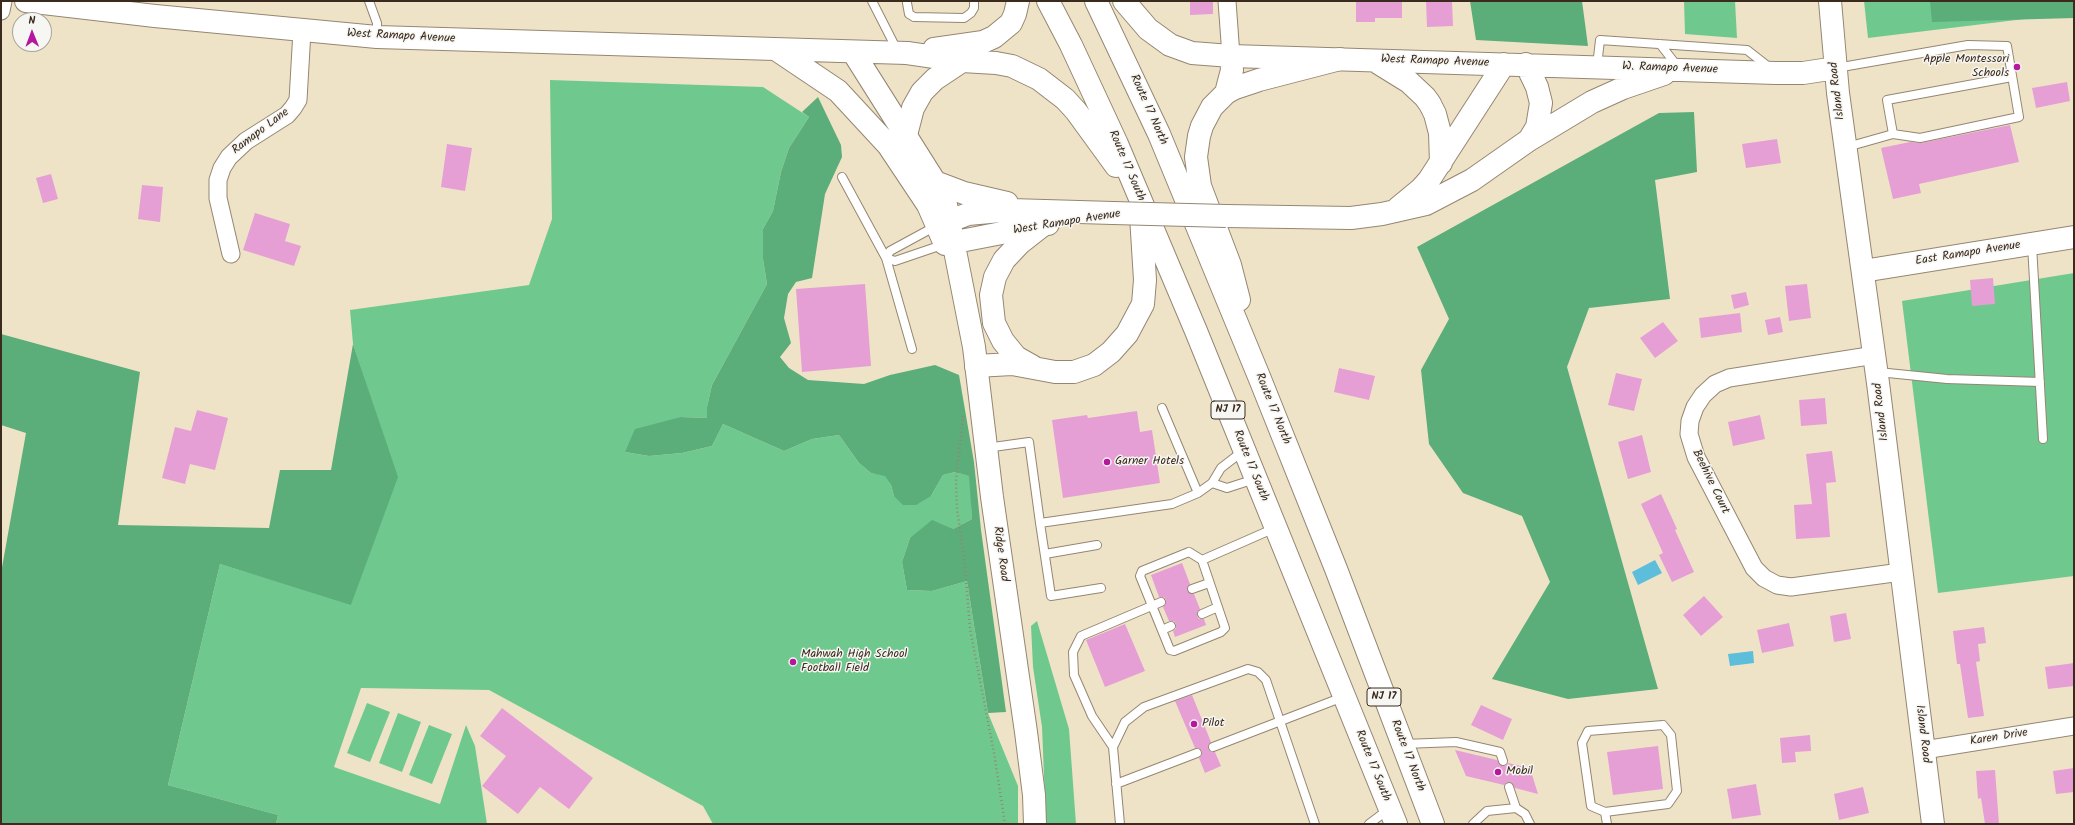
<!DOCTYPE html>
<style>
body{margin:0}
#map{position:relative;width:2075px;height:825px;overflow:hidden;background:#efe3c7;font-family:Kalam,sans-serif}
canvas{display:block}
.frame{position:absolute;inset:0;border:2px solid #3b2a1e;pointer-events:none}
.north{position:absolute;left:12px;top:12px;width:40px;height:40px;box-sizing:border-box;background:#f6f6f2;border:1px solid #aba49d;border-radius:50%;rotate:359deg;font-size:11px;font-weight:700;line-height:16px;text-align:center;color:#3b2a1e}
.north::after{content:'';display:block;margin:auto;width:14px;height:18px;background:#b5179e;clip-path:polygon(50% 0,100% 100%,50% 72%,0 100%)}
</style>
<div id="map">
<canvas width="2075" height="825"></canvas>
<div class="frame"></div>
<div class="north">N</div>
</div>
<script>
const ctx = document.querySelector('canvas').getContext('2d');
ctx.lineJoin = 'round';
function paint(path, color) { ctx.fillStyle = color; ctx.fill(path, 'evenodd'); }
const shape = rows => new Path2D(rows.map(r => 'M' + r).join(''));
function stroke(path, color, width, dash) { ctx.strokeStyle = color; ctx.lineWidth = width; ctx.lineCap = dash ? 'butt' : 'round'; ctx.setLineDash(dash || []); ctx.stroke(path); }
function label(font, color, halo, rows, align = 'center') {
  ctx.font = font + ' Kalam,sans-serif'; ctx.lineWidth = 3; ctx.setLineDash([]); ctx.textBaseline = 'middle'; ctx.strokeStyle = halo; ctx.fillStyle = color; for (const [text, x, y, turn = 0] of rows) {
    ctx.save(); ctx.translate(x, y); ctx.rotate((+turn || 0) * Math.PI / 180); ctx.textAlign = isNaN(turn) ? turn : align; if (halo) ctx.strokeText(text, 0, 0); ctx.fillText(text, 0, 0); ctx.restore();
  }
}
const green = shape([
 [1684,1,1735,1,1737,38,1685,34],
 [1864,1,2074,1,2074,13,1868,38],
 [550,80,763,87,809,117,789,148,781,172,773,211,763,229,763,259,767,284,712,385,707,407,707,418,681,417,625,452,649,456,682,453,712,446,723,424,784,451,812,439,839,435,859,463,871,473,885,475,891,485,894,496,931,496,943,475,955,472,970,476,972,519,953,529,910,538,902,562,907,590,932,591,967,581,988,713,1018,786,1018,824,713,824,703,806,489,690,361,688,334,767,440,804,466,725,475,746,487,824,276,824,278,815,168,785,220,564,351,604,397,477,353,344,350,310,529,285,552,219],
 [2074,273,2074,576,1938,593,1902,301],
 [1037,621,1069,729,1076,824,1046,824,1042,727,1033,667,1031,626],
 [367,703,390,712,370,762,347,753],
 [398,713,421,722,402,772,379,763],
 [429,725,452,734,432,784,409,775]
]);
const forest = shape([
 [1470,1,1582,1,1588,46,1476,40],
 [1930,1,2074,1,2074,18,1932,22],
 [818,97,841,145,842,157,825,194,812,278,796,282,788,294,784,318,791,343,780,357,789,368,808,380,864,384,890,375,935,365,959,375,974,462,981,530,1006,712,988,713,967,581,932,591,907,590,902,562,910,538,932,520,953,529,972,519,969,476,955,472,943,475,931,496,916,505,903,505,894,496,891,485,885,476,871,473,859,463,839,435,812,439,784,451,723,424,712,446,682,453,649,456,625,452,635,429,681,417,707,418,707,407,712,385,767,284,763,259,763,229,773,211,781,172,789,148,809,117,802,112],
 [1694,112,1697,172,1655,180,1670,299,1589,308,1567,367,1658,689,1568,699,1492,679,1550,582,1522,516,1463,493,1429,444,1421,370,1449,319,1417,247,1659,113],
 [1,334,140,372,118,525,269,528,280,470,331,470,353,344,398,477,351,605,220,564,168,785,278,815,276,824,1,824,1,573,26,433,1,425]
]);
const water = shape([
 [1655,560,1662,573,1638,585,1632,572],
 [1753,651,1754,663,1730,666,1728,654]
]);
const building = shape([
 [1190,1,1213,1,1213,14,1190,15],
 [1356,1,1402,1,1402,18,1375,18,1375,22,1356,22],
 [1426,1,1452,1,1453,26,1427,27],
 [2067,82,2070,101,2036,108,2032,88],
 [2010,125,2019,162,1919,184,1921,193,1893,199,1881,148,1910,142,1921,143],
 [1777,139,1781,163,1746,168,1742,144],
 [447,144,472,148,465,191,441,187],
 [51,174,58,199,43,203,36,178],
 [142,185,163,187,160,222,138,219],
 [255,213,290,224,285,241,301,246,294,266,243,250],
 [1993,278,1995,304,1972,306,1970,280],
 [865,284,871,366,802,372,796,289],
 [1807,284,1811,318,1789,321,1785,286],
 [1746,292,1749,305,1734,309,1731,295],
 [1740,313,1742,332,1701,338,1699,318],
 [1780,317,1783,332,1768,335,1765,320],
 [1663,322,1678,341,1655,358,1640,338],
 [1339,368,1375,376,1369,400,1334,392],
 [1616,373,1642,379,1634,411,1608,405],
 [1825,398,1827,424,1801,426,1799,400],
 [197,410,228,418,215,470,190,464,185,484,162,478,175,427,191,431],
 [1137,411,1140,432,1152,430,1160,483,1063,498,1052,420,1087,415,1088,418],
 [1760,415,1765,439,1733,446,1728,422],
 [1642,435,1651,472,1628,479,1618,442],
 [1832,451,1836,482,1826,483,1830,537,1796,539,1794,505,1812,504,1806,454],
 [1661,494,1677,529,1675,530,1694,572,1672,582,1659,555,1663,553,1641,504],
 [1182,563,1190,584,1187,588,1187,591,1191,594,1194,594,1200,609,1197,616,1199,619,1204,619,1206,625,1175,637,1173,631,1176,629,1176,624,1174,621,1169,621,1163,607,1166,600,1164,597,1159,597,1151,575],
 [1704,596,1723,617,1701,636,1683,615],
 [1846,613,1851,639,1834,642,1830,616],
 [1789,623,1794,646,1762,653,1757,630],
 [1125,624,1145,671,1105,687,1086,640],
 [1984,627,1986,643,1978,644,1980,661,1976,662,1984,716,1968,718,1960,664,1957,664,1953,631],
 [2074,663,2074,686,2048,689,2045,667],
 [1192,695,1211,742,1208,746,1208,749,1212,752,1215,752,1221,766,1205,773,1199,758,1202,754,1202,751,1198,748,1195,748,1175,701],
 [1481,705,1512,719,1503,740,1471,725],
 [502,708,593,778,569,809,540,787,518,814,482,786,506,756,480,736],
 [1810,735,1811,751,1795,752,1796,762,1782,763,1780,738],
 [1658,746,1663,789,1613,795,1607,752],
 [1455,750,1497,760,1502,766,1505,766,1508,763,1530,768,1538,794,1515,788,1510,782,1507,782,1504,785,1466,776],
 [2074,768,2074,792,2056,794,2053,771],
 [1995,770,1999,824,1985,824,1981,798,1978,799,1976,771],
 [1756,784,1761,815,1732,819,1727,789],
 [1863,787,1869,813,1839,820,1834,794]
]);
const path = shape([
 [963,416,956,481,957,509,965,565,970,629,994,753,1005,824]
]);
const lane = shape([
 [369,1,377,23,377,37],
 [872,1,897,50],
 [907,3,909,14,914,17,964,18,971,13,974,8,974,1],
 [1660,44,1678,67],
 [1597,66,1600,40,1747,50,1770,68],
 [1836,68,1968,45,2007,46,2019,117,1920,138,1893,134,1847,147],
 [1893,134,1887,100,2012,77],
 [842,177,886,258,912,349],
 [936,226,890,251,886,258,895,261,945,244],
 [2032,245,2043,439],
 [1878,372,1947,379,2040,382],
 [1162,408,1198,493],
 [986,448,1029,442,1040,523,1172,504,1198,493,1212,483,1221,468,1243,451],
 [1212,483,1227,488,1255,479],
 [1040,523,1051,596,1101,588],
 [1189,552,1202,560,1225,628,1221,632,1174,651,1170,650,1140,576,1142,571,1189,552],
 [1045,554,1097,545],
 [1202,560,1275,528],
 [1192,589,1209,583],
 [1202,614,1218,607],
 [1162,630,1171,626],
 [1663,725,1671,735,1677,791,1668,804,1605,812,1591,806,1582,743,1588,731,1663,725],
 [1404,744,1456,742,1500,752,1503,761],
 [1113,747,1092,716,1074,675,1073,652,1081,636,1161,602],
 [1213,747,1343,697],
 [1116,784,1197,753],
 [1509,787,1516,808],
 [1605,812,1607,824],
 [1120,824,1113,747,1125,722,1144,707,1248,669,1258,672,1266,680,1315,824],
 [1369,824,1389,809],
 [1473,824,1487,811,1516,808,1525,814,1530,824]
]);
const street = shape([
 [1227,1,1231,56],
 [1,11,3,1],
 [231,254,218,198,218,180,222,168,229,157,246,141,287,115,293,108,298,100,302,31],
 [1875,355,1729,378,1715,384,1703,395,1695,407,1690,421,1689,434,1696,457,1754,568,1764,578,1777,585,1791,587,1901,572],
 [1924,750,2074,726]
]);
const secondary = shape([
 [26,1,155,16,377,37,907,53],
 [1830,1,1838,93,1878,383,1933,824],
 [777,50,838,91,888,145,928,205,945,244],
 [853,52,935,182,946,205,974,347,992,497,1026,732,1034,795,1035,824],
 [1231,56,1776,73,1803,73,1836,68],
 [1375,61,1409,82,1425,97,1430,104,1435,114,1440,133,1441,163],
 [1526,64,1537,87,1541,103,1537,127,1529,140],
 [935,182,964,193,1007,203],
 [1398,208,1421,189,1429,180,1504,64],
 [1226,216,1351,218,1382,214,1426,204,1472,180,1529,140,1592,102,1623,88,1664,74],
 [937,226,968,214,1011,210,1113,213],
 [945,244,1048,224],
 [1863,271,2074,237]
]);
const highway = shape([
 [1048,1,1071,45,1117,144,1196,331,1396,824],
 [1096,1,1159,134,1260,379,1336,569,1433,824],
 [1124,1,1148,29,1170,45,1192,53,1231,56,1232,70,1226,93],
 [934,49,983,42,994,37,1011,23,1015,14,1018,1],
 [907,53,962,61,996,63,1012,66,1039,79,1065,99,1076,111,1116,166],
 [906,135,913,108,922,92,935,79,962,61],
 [1239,300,1230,265,1200,186,1196,157,1199,136,1202,126,1212,107,1226,93,1235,88,1259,80,1340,59],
 [976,366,1012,364,1055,372,1074,372,1094,365,1111,352,1127,334,1143,304,1145,280,1141,216],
 [1032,366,1016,357,1003,341,994,323,991,295,995,277,1004,260,1020,243,1043,225]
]);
const secondaryBridge = shape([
 [1113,213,1226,216]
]);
const markers = [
 [2017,67,4,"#b5179e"],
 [1107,462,4,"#b5179e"],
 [793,662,4,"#b5179e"],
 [1194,724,4,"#b5179e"],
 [1498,772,4,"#b5179e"]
];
const shields = [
 [1228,410,34],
 [1384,697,34]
];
const shieldNames = [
 ["NJ 17",1228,410],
 ["NJ 17",1384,697]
];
const streetNames = [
 ["West Ramapo Avenue",401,37,3],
 ["West Ramapo Avenue",1435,62,2],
 ["W. Ramapo Avenue",1670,69,2],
 ["Island Road",1838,91,-97],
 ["Route 17 North",1148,110,66],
 ["Ramapo Lane",261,132,-37],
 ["Route 17 South",1126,166,67],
 ["West Ramapo Avenue",1067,223,-9],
 ["East Ramapo Avenue",1968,254,-9],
 ["Route 17 North",1272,409,68],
 ["Island Road",1882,412,-97],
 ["Route 17 South",1250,466,68],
 ["Beehive Court",1710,482,64],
 ["Ridge Road",1000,554,82],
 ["Island Road",1922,734,83],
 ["Karen Drive",1999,738,-9],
 ["Route 17 North",1407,756,69],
 ["Route 17 South",1372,766,68]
];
const poiNames = [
 ["Apple Montessori",2009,60,"right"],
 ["Schools",2009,74,"right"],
 ["Garner Hotels",1115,462],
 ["Mahwah High School",801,655],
 ["Football Field",801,669],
 ["Pilot",1202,724],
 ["Mobil",1506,772]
];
paint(green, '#6fc98f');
paint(forest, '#5bad7a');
paint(water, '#5cbedb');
paint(building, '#e59fd5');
stroke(lane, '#958672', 10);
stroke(street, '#958672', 19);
stroke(secondary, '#958672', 24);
stroke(highway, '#958672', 24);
stroke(path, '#958672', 2.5, [1, 3]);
stroke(lane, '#fff', 8);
stroke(street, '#fff', 17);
stroke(secondary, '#fff', 22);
stroke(highway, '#fff', 22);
stroke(secondaryBridge, '#958672', 24, []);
stroke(secondaryBridge, '#fff', 22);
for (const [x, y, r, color] of markers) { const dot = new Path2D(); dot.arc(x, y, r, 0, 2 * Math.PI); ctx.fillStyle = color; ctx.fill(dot); stroke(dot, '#f6f6f2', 1.5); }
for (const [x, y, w] of shields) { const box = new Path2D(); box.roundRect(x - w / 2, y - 9, w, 18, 3); ctx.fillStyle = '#f6f6f2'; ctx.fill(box); stroke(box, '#3b2a1e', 1); }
label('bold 11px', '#3b2a1e', null, shieldNames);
label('12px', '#3b2a1e', '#f6f6f2', streetNames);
label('12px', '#3b2a1e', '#f6f6f2', poiNames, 'left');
</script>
